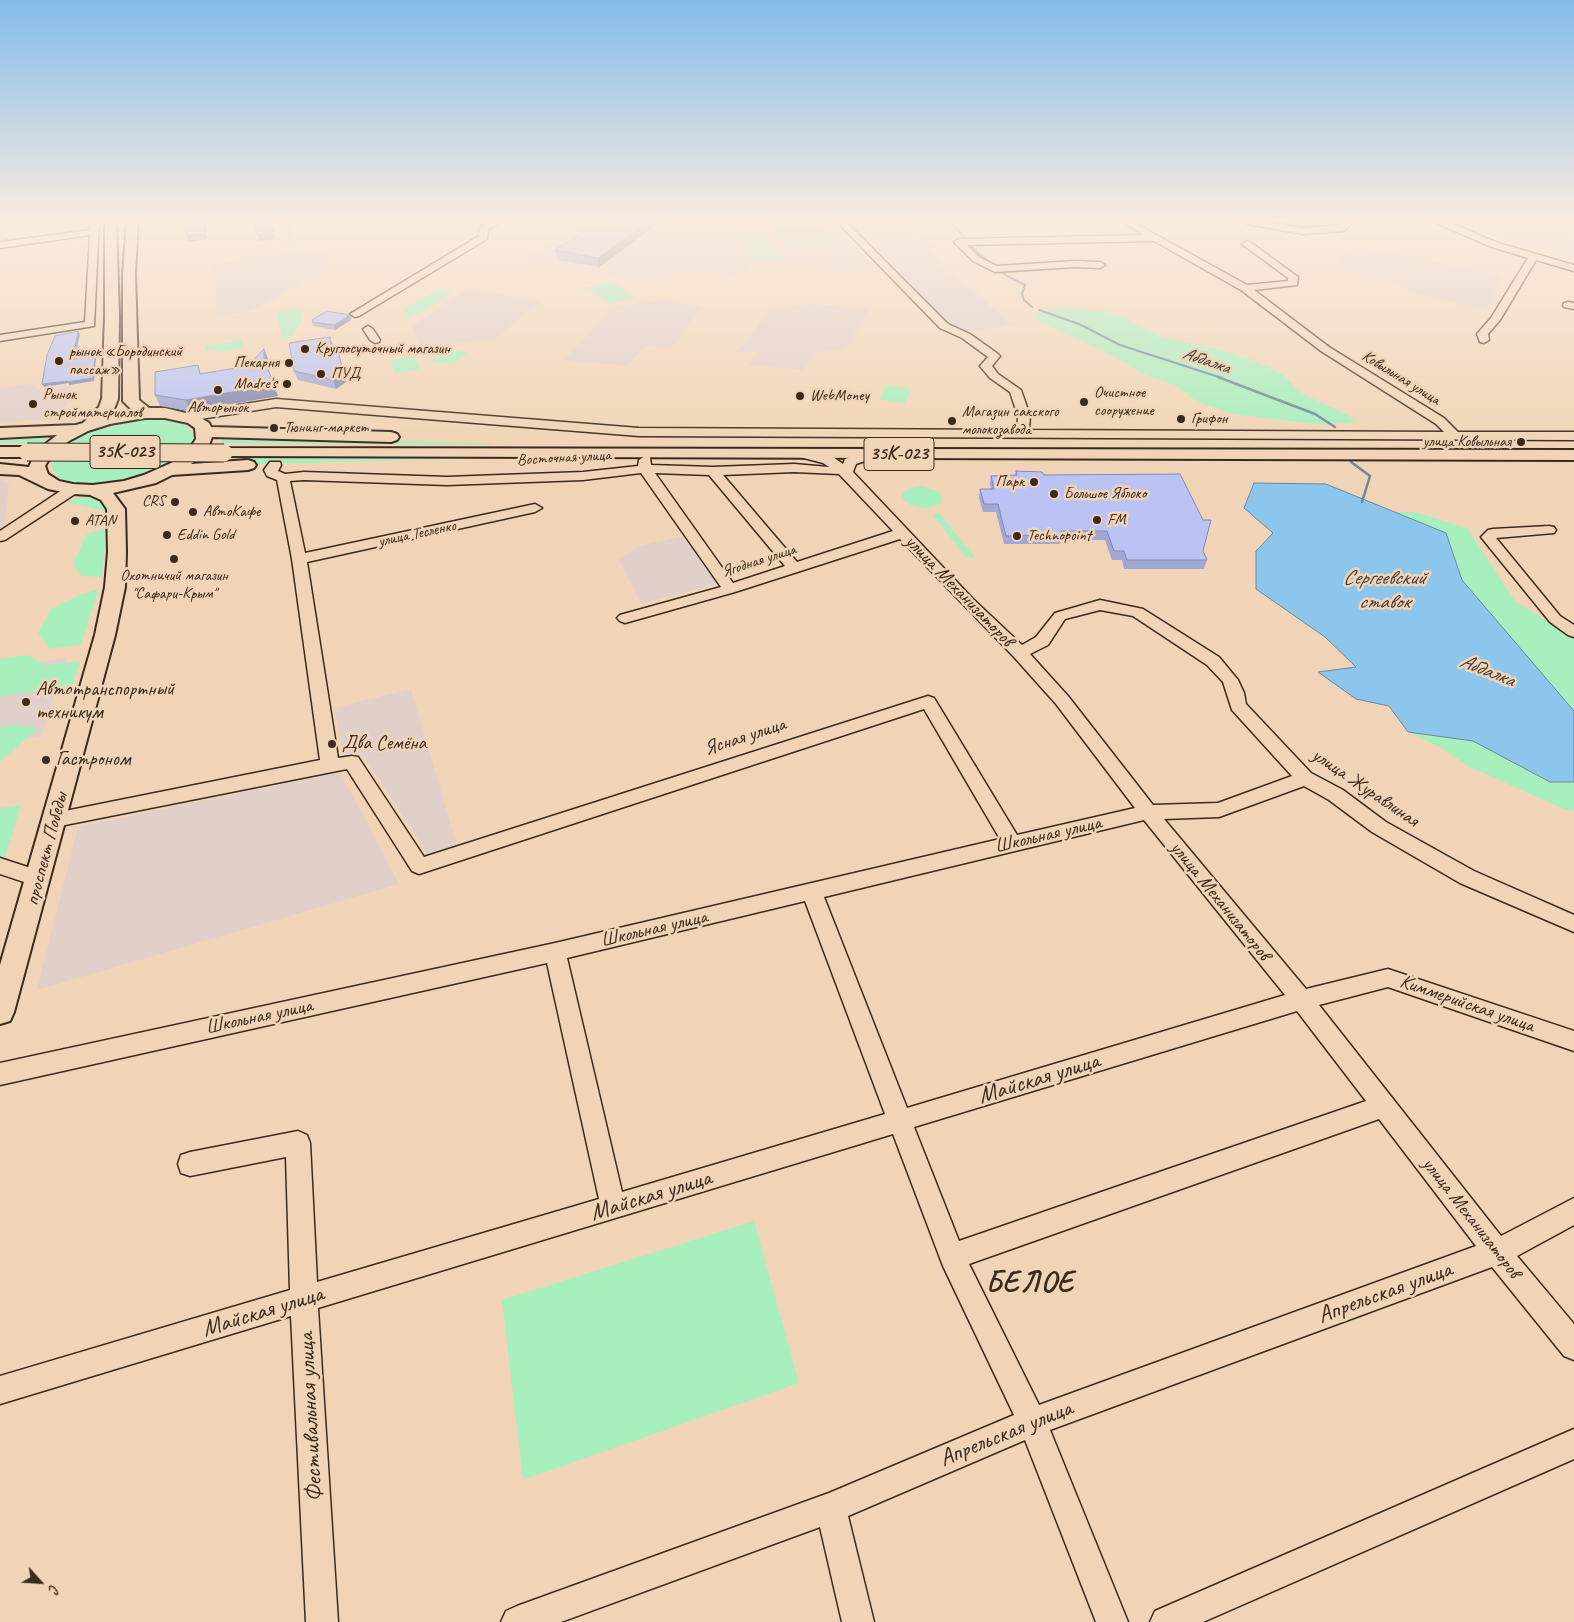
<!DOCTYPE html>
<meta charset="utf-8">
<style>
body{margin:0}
#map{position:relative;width:1574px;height:1622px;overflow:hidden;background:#f1d4b7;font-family:Caveat,sans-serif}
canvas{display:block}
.north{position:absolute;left:15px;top:1557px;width:50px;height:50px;-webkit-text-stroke:4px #f1d4b7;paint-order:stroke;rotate:116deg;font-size:14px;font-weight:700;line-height:20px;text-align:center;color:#3b2a1e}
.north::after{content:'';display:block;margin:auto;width:18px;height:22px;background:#3b2a1e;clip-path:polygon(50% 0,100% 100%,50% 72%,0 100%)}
</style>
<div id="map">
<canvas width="1574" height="1622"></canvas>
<div class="north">С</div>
</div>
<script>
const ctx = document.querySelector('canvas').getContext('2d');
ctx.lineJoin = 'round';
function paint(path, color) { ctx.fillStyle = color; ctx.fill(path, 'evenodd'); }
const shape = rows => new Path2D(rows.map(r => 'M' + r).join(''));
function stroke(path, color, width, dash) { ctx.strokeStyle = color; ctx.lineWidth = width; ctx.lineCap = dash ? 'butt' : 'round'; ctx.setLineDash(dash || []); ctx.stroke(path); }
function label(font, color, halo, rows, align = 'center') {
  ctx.font = font + ' Caveat,sans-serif'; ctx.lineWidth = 5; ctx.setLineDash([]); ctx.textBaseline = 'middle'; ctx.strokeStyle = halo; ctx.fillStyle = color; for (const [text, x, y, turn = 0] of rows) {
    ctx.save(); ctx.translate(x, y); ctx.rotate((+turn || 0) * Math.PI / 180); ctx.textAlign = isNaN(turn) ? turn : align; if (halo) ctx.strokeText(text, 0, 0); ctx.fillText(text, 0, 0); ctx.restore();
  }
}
const built = shape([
 [280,221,290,221,297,245,287,247],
 [589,221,831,221,875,265,844,272,756,260,739,277,689,270,641,281,522,260],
 [845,221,908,221,927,241,943,268,980,296,1011,325,960,333],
 [1454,221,1563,221,1574,226,1574,256,1546,248,1517,247],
 [1355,246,1502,275,1488,310,1419,294,1406,288,1341,268,1340,258],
 [326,248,331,268,251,311,217,316,214,264],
 [467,289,541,301,493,341,480,339,422,350,412,326],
 [660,301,703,306,671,349,650,346,644,348,627,366,564,360,610,309,628,304],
 [808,303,870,310,846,348,815,353,804,370,748,365,757,352,739,351,766,314],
 [30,384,35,385,37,389,73,388,60,419,0,422,0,388],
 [0,478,9,485,5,524,0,529],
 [691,534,721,583,641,604,619,560,636,547],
 [66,658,41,737,0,744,0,668],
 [411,689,458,849,427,853,362,754,343,756,334,708],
 [340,772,399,884,37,990,78,827]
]);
const green = shape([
 [768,221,822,221,835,237,830,242,821,245,793,244,783,240],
 [1267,221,1340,221,1336,225,1302,227],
 [757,228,778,258,755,260,735,230],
 [611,281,637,297,611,304,586,288],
 [438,289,453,292,409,320,404,309],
 [1063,308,1105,312,1126,318,1157,336,1213,348,1247,358,1284,375,1299,392,1354,418,1351,423,1316,424,1231,414,1195,400,1176,386,1142,373,1115,357,1037,320,1035,314],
 [301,309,303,319,291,337,282,339,277,313],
 [242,340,243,348,217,352,216,349,206,351,206,346],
 [445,349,467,352,454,364,431,362],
 [415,356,420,369,395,373,390,360],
 [886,385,912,389,905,403,879,400],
 [147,417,180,421,190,429,194,437,190,444,67,443,90,429,113,422],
 [37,433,49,436,43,443,0,443,0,434],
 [223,435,490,444,493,445,221,443],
 [468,457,467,458,197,466,202,459],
 [52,458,177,459,164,468,129,481,86,486,69,484,58,478,51,467],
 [922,486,939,492,942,497,942,502,933,507,924,508,910,505,903,500,902,494,907,489],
 [78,497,100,498,110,506,105,511,66,502],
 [1394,512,1415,512,1467,528,1515,601,1574,638,1574,711,1462,580,1446,533],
 [936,513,940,514,974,556,973,558,966,557,933,515],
 [107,528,102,577,82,576,73,564,87,534],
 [99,589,81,644,50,649,38,633,51,609,82,594],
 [28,655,45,665,80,661,72,686,0,696,0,659],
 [19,725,38,728,0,762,0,727],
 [1408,732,1473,741,1550,782,1574,782,1574,811,1564,809,1470,767,1438,746],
 [21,805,4,861,0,861,0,808],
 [754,1221,799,1383,523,1480,502,1300]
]);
const water = shape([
 [1254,483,1326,484,1446,533,1462,580,1574,711,1574,782,1550,782,1473,741,1408,732,1389,706,1356,699,1318,672,1356,667,1325,637,1256,589,1256,551,1273,533,1244,508,1254,483]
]);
const streamFar1 = shape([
 [950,221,976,251,1007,276,1025,285,1022,294,1024,300,1032,307],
 [1039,310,1079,324,1120,345,1222,378]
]);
const stream = shape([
 [1218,377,1315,414,1335,427],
 [1351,462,1370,476,1362,502]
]);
const minor = shape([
 [91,221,99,221,94,326,0,341,0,335,85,322,90,235,0,248,0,242,90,230,91,221],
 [491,221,501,221,488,230,487,239,359,316,355,317,350,314,479,236,480,227,491,221],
 [836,221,845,221,948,324,970,334,998,354,1000,356,992,366,998,374,1021,390,1030,416,1029,430,1444,432,1436,424,1321,351,1241,290,1154,241,967,245,979,257,997,266,1075,261,1100,262,1105,265,1100,268,1075,267,995,272,973,261,954,242,959,239,1144,235,1121,221,1131,221,1247,285,1288,281,1288,278,1242,244,1247,241,1250,242,1298,277,1297,285,1254,290,1329,347,1444,418,1458,432,1574,432,1574,440,639,436,276,407,188,421,182,417,188,413,276,399,639,428,1017,430,1018,416,1010,392,990,378,980,366,988,357,962,338,940,328,836,221],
 [1243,221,1260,221,1303,228,1341,225,1346,221,1355,221,1344,231,1303,234,1247,224,1243,221],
 [1435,221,1446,221,1498,243,1574,265,1574,271,1536,260,1500,320,1488,334,1489,340,1484,343,1480,342,1477,334,1491,318,1528,258,1492,247,1436,223,1435,221],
 [1568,302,1574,303,1574,309,1564,307,1563,305,1564,303,1568,302],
 [368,326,373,329,380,340,379,342,375,343,370,340,363,329,368,326],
 [801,449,833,457,843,464,845,459,867,451,877,451,878,454,877,457,856,464,853,472,973,599,1022,645,1036,637,1055,613,1100,600,1143,609,1219,657,1238,680,1244,693,1246,704,1311,773,1343,790,1386,822,1474,871,1574,915,1574,932,1460,883,1372,832,1329,800,1304,786,1219,817,1164,819,1306,989,1388,969,1574,1031,1574,1051,1388,987,1319,1005,1501,1236,1574,1198,1574,1225,1517,1256,1574,1324,1574,1360,1564,1356,1492,1267,1050,1430,1128,1622,1096,1622,1025,1440,848,1516,874,1622,842,1622,820,1527,561,1622,501,1622,506,1611,517,1606,829,1493,1014,1415,943,1266,893,1134,318,1308,338,1622,306,1622,291,1316,0,1404,0,1376,290,1290,286,1157,190,1176,181,1173,178,1164,181,1155,190,1152,298,1131,307,1135,310,1143,317,1282,599,1199,547,963,0,1085,0,1063,555,943,1000,839,924,709,419,874,412,871,347,769,55,827,48,825,46,820,48,815,55,813,320,760,292,559,277,480,267,476,264,470,270,462,280,462,281,465,278,471,285,474,304,472,447,477,583,472,638,466,639,460,645,456,650,457,651,465,713,467,794,464,829,467,823,463,796,456,795,453,796,450,801,449],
 [794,472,839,474,893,531,797,562,723,475,794,472],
 [641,473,721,587,620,615,617,618,620,621,625,623,735,592,900,539,1014,657,1056,704,1135,808,1017,835,934,698,928,696,424,857,358,757,352,756,338,758,307,562,535,512,542,508,535,504,305,553,290,481,304,480,447,485,583,480,641,473],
 [655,473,709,475,785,566,733,583,655,473],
 [1100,610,1133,616,1207,665,1223,682,1232,710,1292,776,1218,803,1153,805,1068,696,1030,654,1048,645,1065,619,1100,610],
 [1144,820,1285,995,907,1108,824,897,1144,820],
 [805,901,885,1114,622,1192,567,958,805,901],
 [1297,1011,1366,1101,959,1241,914,1127,1297,1011],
 [1379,1119,1476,1246,1039,1405,969,1264,1379,1119],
 [73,485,80,489,78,492,5,540,0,541,0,531,68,486,73,485],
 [1549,526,1554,527,1556,530,1554,533,1496,538,1560,616,1574,625,1574,637,1568,635,1550,622,1481,537,1488,530,1493,529,1549,526],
 [0,858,46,873,49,879,46,885,39,887,0,874,0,858],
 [1574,1429,1574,1459,1203,1622,1150,1622,1155,1611,1574,1429]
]);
const major = shape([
 [105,221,116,221,119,316,118,399,114,409,108,415,133,411,123,401,123,274,127,221,138,221,135,274,139,400,149,408,165,408,198,416,209,423,211,427,391,432,397,434,399,437,397,440,391,442,212,437,209,445,200,457,191,464,248,460,254,462,256,465,254,468,248,470,172,475,156,483,113,493,125,509,126,552,125,587,115,635,14,1012,10,1021,0,1024,0,965,95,635,105,587,108,552,107,509,101,500,90,495,73,494,48,489,19,475,0,474,0,464,29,467,32,460,43,446,57,435,0,438,0,428,76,425,83,423,99,407,102,399,105,316,105,221],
 [145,418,165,418,188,423,195,428,196,439,188,451,171,463,144,475,124,481,93,485,73,484,59,481,48,474,45,466,48,461,55,452,69,441,88,431,110,424,145,418],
 [0,447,27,447,33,449,35,452,33,455,27,457,0,457,0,447],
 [224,448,1574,450,1574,460,218,456,216,453,218,450,224,448]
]);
const majorBridge = shape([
 [27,452,224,453]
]);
const wall = shape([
 [662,221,599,267,557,260,555,250],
 [312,320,351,320,335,330,313,326,312,322,313,321],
 [330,337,333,346,333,354,342,363,346,382,336,389,298,380,294,371],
 [264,349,268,359,268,369,278,396,190,411,160,406,155,395,248,366],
 [1016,471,1044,475,1203,551,1207,560,1204,569,1124,569,1122,560,1112,560,1105,540,1061,540,1060,544,1004,544,996,512,983,512,979,498,980,489,991,489,990,484,991,476,1015,475]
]);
const shadedWall = shape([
 [204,221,205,221,208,239,189,242,186,235],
 [270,221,276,239,260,241,257,234],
 [649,221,662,221,599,267,598,258],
 [350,315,351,320,335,330,334,325],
 [78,331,80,334,74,362,73,359],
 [330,337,333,346,334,363,331,354],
 [264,349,268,359,268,369,278,396,190,411,186,400,264,359],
 [339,354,346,382,336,389,333,380],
 [95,356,96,359,94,381,69,385,69,383,44,387,42,384]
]);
const building = shape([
 [184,221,204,221,205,233,186,235,184,221],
 [254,221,270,221,273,232,257,234,254,221],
 [603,221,649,221,598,258,555,250,603,221],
 [327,311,350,315,334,325,312,322,314,320,312,320,327,311],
 [78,331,73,359,95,356,93,378,68,382,68,381,42,384,47,355,55,336,78,331],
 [330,337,331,354,339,354,343,373,333,380,294,371,289,343,330,337],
 [264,349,264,359,274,385,186,400,155,395,155,372,198,365,200,374,248,366,264,349],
 [1016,471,1042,472,1044,475,1180,474,1203,520,1211,520,1203,551,1207,560,1127,560,1124,551,1114,551,1107,531,1061,531,1062,535,1006,536,998,504,984,504,980,489,994,489,991,476,1017,475,1016,471]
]);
const markers = [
 [305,349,5,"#3b2a1e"],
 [59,361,5,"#3b2a1e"],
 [289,363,5,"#3b2a1e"],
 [321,374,5,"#3b2a1e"],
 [287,384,5,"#3b2a1e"],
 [218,390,5,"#3b2a1e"],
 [800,396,5,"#3b2a1e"],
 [1084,402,5,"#3b2a1e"],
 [33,404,5,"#3b2a1e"],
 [1181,419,5,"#3b2a1e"],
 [952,421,5,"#3b2a1e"],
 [274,428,5,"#3b2a1e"],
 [1521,442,5,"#3b2a1e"],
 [1034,482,5,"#3b2a1e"],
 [1054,494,5,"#3b2a1e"],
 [175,502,5,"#3b2a1e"],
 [193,512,5,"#3b2a1e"],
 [1097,520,5,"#3b2a1e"],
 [75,521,5,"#3b2a1e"],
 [167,535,5,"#3b2a1e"],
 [1017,536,5,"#3b2a1e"],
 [174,559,5,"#3b2a1e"],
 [26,702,5,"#3b2a1e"],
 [332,744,5,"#3b2a1e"],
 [46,760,5,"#3b2a1e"]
];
const farPoinames = [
 ["Круглосуточный магазин",315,349],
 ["рынок «Бородинский",69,352],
 ["пассаж»",69,370],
 ["Пекарня",279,363,"right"],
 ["ПУД",331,374],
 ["Madre's",277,384,"right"],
 ["Очистное",1094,393],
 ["сооружение",1094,411],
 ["Рынок",43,395],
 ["стройматериалов",43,413],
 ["WebMoney",810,396],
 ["Авторынок",218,408,"center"],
 ["Магазин сакского",962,412],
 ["молокозавода",962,430],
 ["Грифон",1191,419],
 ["Тюнинг-маркет",284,428],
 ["улица Ковыльная",1511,442,"right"],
 ["Парк",1024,482,"right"],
 ["Большое Яблоко",1064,494],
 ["CRS",165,502,"right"],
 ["АвтоКафе",203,512],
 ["FM",1107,520],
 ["ATAN",85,521],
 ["Eddin Gold",177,535],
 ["Technopoint",1027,536],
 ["Охотничий магазин",174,576,"center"],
 ["\"Сафари-Крым\"",174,594,"center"]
];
const farStreetnames = [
 ["Ковыльная улица",1401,378,32],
 ["Восточная улица",564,458,-3],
 ["улица Тесленко",417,534,-12],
 ["Ягодная улица",759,561,-18]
];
const farWaternames = [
 ["Абдалка",1206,361,19]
];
const shields = [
 [125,452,70],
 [899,454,70]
];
const shieldNames = [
 ["35К-023",125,452],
 ["35К-023",899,454]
];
const streetNames = [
 ["улица Механизаторов",959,591,46],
 ["Ясная улица",745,737,-18],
 ["улица Журавлиная",1365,788,34],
 ["Школьная улица",1048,835,-13],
 ["проспект Победы",47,849,-75],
 ["улица Механизаторов",1220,901,51],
 ["Школьная улица",654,929,-13],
 ["Киммерийская улица",1467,1004,19],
 ["Школьная улица",259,1017,-12],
 ["улица Механизаторов",1471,1218,52]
];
const poiNames = [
 ["Автотранспортный",36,690],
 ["техникум",36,713],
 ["Два Семёна",342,744],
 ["Гастроном",56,760]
];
const waterNames = [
 ["Сергеевский",1384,578],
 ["ставок",1384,602],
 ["Абдалка",1487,671,22]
];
const nearStreetnames = [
 ["Майская улица",1039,1079,-17],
 ["Майская улица",651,1196,-17],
 ["Апрельская улица",1385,1293,-20],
 ["Майская улица",263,1312,-17],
 ["Фестивальная улица",311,1417,-93],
 ["Апрельская улица",1006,1434,-22]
];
const nearDistrictnames = [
 ["БЕЛОЕ",1030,1283]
];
paint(built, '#e1cfca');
paint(green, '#a7efbd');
paint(water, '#8dc6ec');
stroke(water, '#6c889a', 1);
stroke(streamFar1, '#6c889a', 2);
stroke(stream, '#6c889a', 2.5);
stroke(minor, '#3b2a1e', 3);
stroke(major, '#3b2a1e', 4);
paint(minor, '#f1d4b7');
paint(major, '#f1d4b7');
stroke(majorBridge, '#3b2a1e', 19, []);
stroke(majorBridge, '#f1d4b7', 17);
paint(wall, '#a1a8d3');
paint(shadedWall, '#8388ac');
paint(building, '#bbc3f5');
stroke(building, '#8388ac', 1);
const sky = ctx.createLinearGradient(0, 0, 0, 448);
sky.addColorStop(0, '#83bbea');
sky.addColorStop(0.49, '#f9ecdf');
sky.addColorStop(1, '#f9ecdf00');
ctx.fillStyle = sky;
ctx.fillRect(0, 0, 1574, 448);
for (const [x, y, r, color] of markers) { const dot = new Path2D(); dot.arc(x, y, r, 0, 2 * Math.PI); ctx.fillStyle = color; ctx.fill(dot); stroke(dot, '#f1d4b7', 2); }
label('16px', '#3b2a1e', '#f1d4b7', farPoinames, 'left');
label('16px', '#3b2a1e', '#f1d4b7', farStreetnames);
label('italic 18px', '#47413d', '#f1d4b7', farWaternames);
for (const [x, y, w] of shields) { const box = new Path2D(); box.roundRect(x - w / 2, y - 16.5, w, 33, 4); ctx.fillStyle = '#f1d4b7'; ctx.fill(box); stroke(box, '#3b2a1e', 1); }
label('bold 19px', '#3b2a1e', null, shieldNames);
label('20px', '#3b2a1e', '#f1d4b7', streetNames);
label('20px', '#3b2a1e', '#f1d4b7', poiNames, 'left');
label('italic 21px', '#47413d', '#f1d4b7', waterNames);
label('24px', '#3b2a1e', '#f1d4b7', nearStreetnames);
ctx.letterSpacing = '1px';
label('bold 30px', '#3b2a1e', '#f1d4b7', nearDistrictnames);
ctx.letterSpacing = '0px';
</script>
